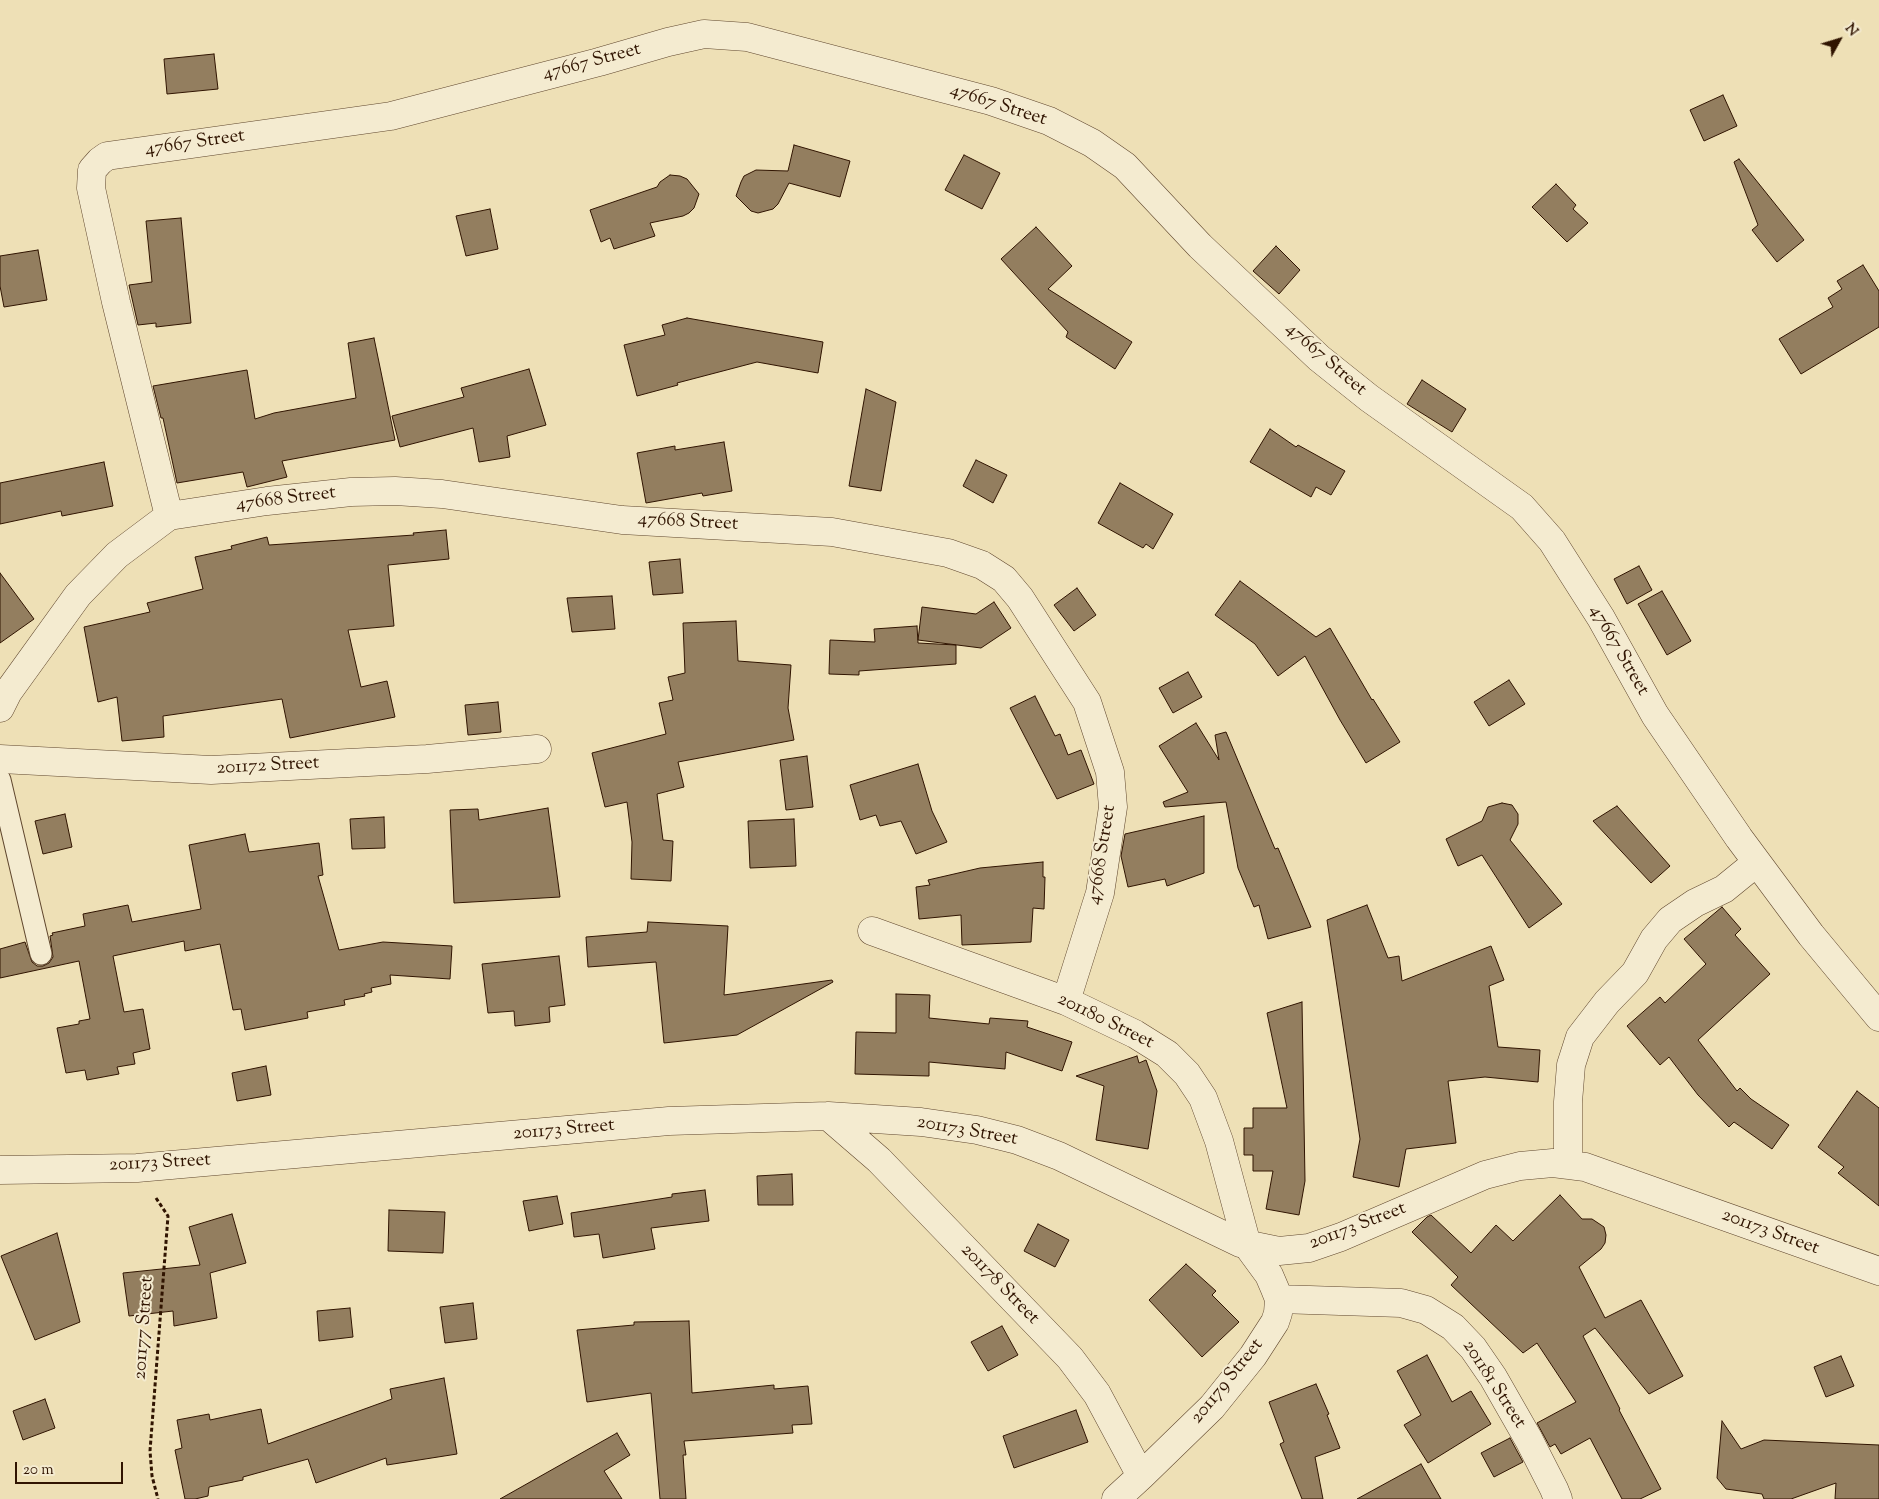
<!DOCTYPE html>
<style>
body{margin:0}
#map{position:relative;width:1879px;height:1499px;overflow:hidden;background:#eee0b6;font-family:"Sorts Mill Goudy",serif}
canvas{display:block}
.north{position:absolute;left:1814px;top:15px;width:50px;height:50px;-webkit-text-stroke:4px #f4ebd0;paint-order:stroke;rotate:51deg;font-size:14px;font-weight:700;line-height:20px;text-align:center;color:#301401}
.north::after{content:'';display:block;margin:auto;width:18px;height:22px;background:#301401;clip-path:polygon(50% 0,100% 100%,50% 72%,0 100%)}
.scale{position:absolute;left:15px;top:1462px;width:108px;height:22px;box-sizing:border-box;border:2px solid #301401;border-top:0;padding-left:6px;font-size:15px;line-height:18px;white-space:nowrap;color:#301401;-webkit-text-stroke:4px #f4ebd0;paint-order:stroke}
</style>
<div id="map">
<canvas width="1879" height="1499"></canvas>
<div class="north">N</div>
<div class="scale">20 m</div>
</div>
<script>
const ctx = document.querySelector('canvas').getContext('2d');
ctx.lineJoin = 'round';
function paint(path, color) { ctx.fillStyle = color; ctx.fill(path, 'evenodd'); }
const shape = rows => new Path2D(rows.map(r => 'M' + r).join(''));
function stroke(path, color, width, dash) { ctx.strokeStyle = color; ctx.lineWidth = width; ctx.lineCap = dash ? 'butt' : 'round'; ctx.setLineDash(dash || []); ctx.stroke(path); }
function label(font, color, halo, rows, align = 'center') {
  ctx.font = font + ' "Sorts Mill Goudy",serif'; ctx.lineWidth = 4; ctx.setLineDash([]); ctx.textBaseline = 'middle'; ctx.strokeStyle = halo; ctx.fillStyle = color; for (const [text, x, y, turn = 0] of rows) {
    ctx.save(); ctx.translate(x, y); ctx.rotate((+turn || 0) * Math.PI / 180); ctx.textAlign = isNaN(turn) ? turn : align; if (halo) ctx.strokeText(text, 0, 0); ctx.fillText(text, 0, 0); ctx.restore();
  }
}
const building = shape([
 [214,54,218,89,167,94,164,59,214,54],
 [1723,95,1737,126,1704,141,1690,110,1723,95],
 [794,145,850,161,840,197,789,183,778,204,773,209,758,213,751,211,736,196,741,182,744,176,756,170,788,171,794,145],
 [964,155,1000,173,982,209,945,190,964,155],
 [1739,159,1804,240,1777,262,1752,230,1758,225,1734,162,1739,159],
 [670,175,680,176,687,179,699,194,694,208,689,213,683,216,650,223,655,236,614,249,610,238,601,242,590,210,657,187,660,182,670,175],
 [1556,184,1576,205,1573,209,1588,223,1567,242,1532,207,1556,184],
 [490,209,498,249,466,256,456,216,490,209],
 [181,218,191,323,156,327,156,323,138,325,129,285,152,282,146,221,181,218],
 [1036,227,1072,266,1048,289,1132,342,1115,369,1066,337,1068,332,1001,259,1036,227],
 [1276,246,1300,270,1279,294,1253,271,1276,246],
 [38,250,47,300,4,307,0,286,0,256,38,250],
 [1863,265,1879,291,1879,327,1801,374,1779,339,1833,307,1828,298,1842,289,1837,281,1863,265],
 [687,318,823,342,818,373,757,362,677,383,678,385,637,396,624,345,665,335,662,325,687,318],
 [374,338,395,440,282,461,287,477,247,487,243,472,177,483,163,418,161,418,153,386,247,370,255,419,274,413,356,398,348,343,374,338],
 [529,369,546,425,507,436,510,457,479,462,473,428,400,447,392,416,464,397,461,388,529,369],
 [1422,380,1466,409,1452,432,1407,404,1422,380],
 [866,389,896,402,881,491,849,486,866,389],
 [1270,429,1296,447,1298,445,1345,471,1331,495,1316,487,1311,497,1250,462,1270,429],
 [724,442,732,491,703,496,702,493,646,503,637,453,675,446,675,450,724,442],
 [976,460,1007,475,993,503,963,486,976,460],
 [104,462,113,506,62,516,61,511,0,524,0,483,104,462],
 [1120,483,1173,514,1153,549,1146,544,1143,548,1098,523,1120,483],
 [446,530,449,559,388,565,394,626,348,630,361,687,387,681,395,717,290,738,282,699,163,716,164,737,122,741,117,697,98,702,84,627,150,612,147,603,203,589,195,557,232,549,231,546,267,537,269,545,414,535,413,533,446,530],
 [680,559,683,593,653,595,649,562,680,559],
 [1639,566,1652,590,1627,604,1614,579,1639,566],
 [0,573,34,619,0,643,0,573],
 [1240,581,1316,637,1330,628,1372,700,1373,699,1400,742,1366,763,1340,720,1305,656,1278,676,1255,644,1215,615,1240,581],
 [1077,588,1096,615,1074,631,1054,605,1077,588],
 [1662,591,1691,641,1667,655,1638,604,1662,591],
 [612,596,615,629,572,632,567,598,612,596],
 [994,602,1011,628,981,648,918,640,922,607,976,614,994,602],
 [736,621,738,661,791,665,788,708,794,740,678,762,684,787,657,794,663,840,673,841,671,881,631,879,632,842,627,802,605,807,592,753,666,734,659,703,673,700,668,677,685,673,683,623,736,621],
 [917,626,918,643,956,645,956,664,859,671,859,675,829,674,830,640,875,642,874,629,917,626],
 [1188,672,1202,697,1173,713,1159,688,1188,672],
 [1509,680,1525,704,1489,726,1474,702,1509,680],
 [1035,696,1055,736,1060,734,1068,755,1081,750,1094,784,1057,799,1010,708,1035,696],
 [498,702,501,732,468,735,465,705,498,702],
 [1196,723,1219,760,1215,735,1226,732,1275,849,1278,848,1311,927,1268,939,1259,905,1254,907,1238,868,1226,802,1165,807,1163,802,1188,792,1159,746,1196,723],
 [807,756,813,807,786,810,780,760,807,756],
 [918,764,932,811,947,842,916,854,901,821,880,826,876,815,860,820,850,785,918,764],
 [1502,803,1512,805,1518,814,1518,824,1510,840,1562,904,1529,928,1482,855,1458,866,1446,839,1482,821,1488,807,1502,803],
 [1617,806,1670,866,1651,883,1593,821,1617,806],
 [548,808,560,897,454,903,450,810,478,809,479,820,548,808],
 [65,814,72,847,43,854,35,821,65,814],
 [1204,816,1204,873,1167,886,1165,879,1128,887,1121,856,1125,834,1204,816],
 [384,817,385,848,352,849,350,819,384,817],
 [794,819,796,866,750,868,748,821,794,819],
 [245,834,249,852,319,843,323,875,318,876,339,950,383,942,452,946,450,979,390,975,391,984,371,988,372,992,364,994,365,996,344,1000,345,1005,307,1012,308,1018,245,1030,241,1009,233,1010,220,944,185,951,184,941,113,956,124,1012,143,1009,150,1049,133,1053,135,1064,117,1067,119,1074,87,1080,85,1070,66,1073,57,1028,79,1024,79,1021,90,1019,79,961,0,978,0,949,25,942,32,962,37,966,43,966,49,963,53,957,50,936,53,935,52,933,85,926,83,914,128,905,132,922,201,909,189,845,245,834],
 [1043,862,1043,877,1045,877,1044,909,1033,908,1031,942,962,945,961,915,919,919,916,887,930,885,928,880,980,868,1043,862],
 [1367,905,1388,958,1399,956,1402,981,1491,946,1504,980,1489,986,1498,1047,1540,1050,1538,1082,1485,1077,1448,1081,1456,1143,1406,1149,1399,1187,1353,1177,1360,1139,1327,920,1367,905],
 [1722,907,1741,929,1735,935,1770,974,1698,1040,1737,1091,1740,1088,1751,1099,1789,1125,1772,1149,1734,1122,1729,1127,1698,1095,1669,1057,1660,1065,1627,1026,1660,997,1665,1003,1706,964,1684,939,1722,907],
 [648,922,728,926,724,995,832,980,833,982,737,1035,664,1043,656,962,588,967,586,937,647,932,648,922],
 [559,956,565,1005,549,1007,550,1022,515,1026,514,1011,488,1013,482,964,559,956],
 [896,994,930,995,929,1018,989,1024,990,1018,1028,1021,1027,1027,1072,1042,1062,1071,1006,1052,1005,1069,929,1062,929,1076,855,1074,856,1032,896,1033,896,994],
 [1302,1002,1305,1181,1299,1215,1266,1209,1273,1171,1253,1171,1253,1155,1244,1155,1244,1128,1253,1128,1253,1108,1287,1108,1267,1013,1302,1002],
 [1137,1056,1139,1063,1146,1060,1157,1091,1148,1149,1096,1140,1104,1086,1076,1076,1137,1056],
 [266,1066,271,1095,237,1101,232,1073,266,1066],
 [1857,1091,1879,1108,1879,1206,1838,1173,1844,1167,1818,1147,1857,1091],
 [792,1174,793,1205,758,1205,757,1176,792,1174],
 [705,1190,709,1221,651,1228,655,1249,603,1258,599,1234,574,1237,571,1213,672,1197,672,1194,705,1190],
 [1560,1195,1582,1219,1592,1219,1604,1227,1606,1235,1605,1243,1601,1249,1579,1267,1605,1318,1641,1300,1683,1376,1649,1394,1595,1328,1583,1336,1620,1409,1619,1410,1661,1489,1640,1499,1622,1499,1590,1438,1561,1454,1555,1444,1550,1447,1537,1423,1576,1402,1537,1343,1523,1353,1451,1285,1458,1277,1412,1232,1427,1217,1431,1215,1471,1253,1496,1225,1513,1241,1560,1195],
 [557,1196,563,1224,529,1231,523,1201,557,1196],
 [389,1210,445,1212,443,1253,388,1251,389,1210],
 [232,1214,246,1263,210,1273,217,1318,174,1326,173,1311,129,1316,123,1273,200,1265,189,1227,232,1214],
 [1038,1224,1069,1240,1055,1267,1024,1251,1038,1224],
 [57,1233,80,1322,35,1340,1,1256,57,1233],
 [1186,1264,1216,1291,1212,1295,1239,1322,1202,1357,1149,1300,1186,1264],
 [473,1303,477,1339,445,1343,440,1307,473,1303],
 [350,1308,353,1337,319,1341,317,1311,350,1308],
 [689,1321,692,1393,774,1385,774,1389,808,1386,812,1424,792,1425,793,1433,684,1441,686,1455,683,1455,686,1499,660,1499,651,1393,587,1402,577,1330,634,1325,634,1322,689,1321],
 [1002,1326,1018,1355,988,1371,971,1342,1002,1326],
 [1427,1355,1452,1402,1471,1391,1491,1424,1428,1463,1404,1425,1421,1415,1397,1371,1427,1355],
 [1841,1356,1854,1386,1826,1397,1814,1367,1841,1356],
 [444,1378,457,1454,387,1465,386,1458,316,1483,308,1459,243,1477,243,1480,209,1487,208,1496,195,1499,185,1499,175,1450,182,1448,177,1420,209,1414,210,1420,261,1409,268,1444,392,1399,390,1389,444,1378],
 [1316,1384,1329,1414,1327,1415,1340,1448,1315,1457,1323,1499,1302,1499,1280,1444,1284,1442,1269,1402,1316,1384],
 [45,1399,55,1428,23,1440,13,1411,45,1399],
 [1076,1410,1088,1442,1014,1468,1003,1436,1076,1410],
 [1722,1421,1741,1449,1764,1440,1879,1445,1879,1499,1835,1499,1836,1483,1791,1499,1764,1499,1762,1494,1726,1489,1717,1478,1722,1421],
 [617,1433,630,1455,604,1471,622,1499,500,1499,617,1433],
 [1510,1438,1523,1462,1494,1477,1481,1453,1510,1438],
 [1421,1464,1441,1499,1357,1499,1421,1464]
]);
const path = shape([
 [156,1198,168,1216,150,1451,152,1476,158,1499]
]);
const service = shape([
 [0,780,41,954]
]);
const minor = shape([
 [169,516,116,302,91,188,92,170,100,161,107,156,391,116,599,62,668,42,704,34,747,37,991,101,1049,121,1092,143,1125,166,1200,246,1319,358,1369,398,1522,507,1552,541,1601,618,1655,715,1739,838,1811,935,1879,1017],
 [0,708,8,692,78,595,117,555,169,516,267,501,351,492,395,491,442,494,622,520,832,532,948,553,982,565,1004,579,1020,598,1087,702,1110,772,1113,807,1100,893,1066,1001],
 [0,759,211,770,427,759,537,749],
 [872,931,1066,1001,1135,1034,1167,1054,1187,1074,1203,1098,1219,1141,1247,1245,1269,1275,1275,1289,1279,1299,1278,1313,1275,1322,1253,1356,1212,1407,1141,1476,1116,1499],
 [828,1116,879,1160,1070,1358,1097,1394,1141,1476],
 [1568,1165,1568,1102,1571,1065,1580,1037,1607,1002,1635,973,1654,939,1670,920,1695,903,1724,889,1756,863],
 [0,1170,137,1168,669,1121,828,1116,921,1122,977,1130,1017,1140,1059,1156,1240,1243,1279,1251,1309,1248,1341,1237,1485,1175,1520,1166,1553,1163,1585,1167,1879,1271],
 [1279,1299,1401,1303,1426,1310,1453,1327,1473,1348,1493,1377,1529,1440,1554,1489,1558,1499]
]);
const streetNames = [
 ["47667 Street",592,63,-15],
 ["47667 Street",998,106,18],
 ["47667 Street",195,144,-8],
 ["47667 Street",1325,360,41],
 ["47668 Street",286,500,-7],
 ["47668 Street",688,523,3],
 ["47667 Street",1618,651,60],
 ["201172 Street",268,767,-3],
 ["47668 Street",1103,855,-81],
 ["201180 Street",1105,1022,26],
 ["201173 Street",564,1131,-5],
 ["201173 Street",967,1132,10],
 ["201173 Street",160,1164,-3],
 ["201173 Street",1358,1227,-21],
 ["201173 Street",1770,1233,20],
 ["201178 Street",999,1285,46],
 ["201177 Street",145,1328,-86],
 ["201179 Street",1228,1382,-51],
 ["201181 Street",1493,1385,57]
];
paint(building, '#937e5f');
stroke(building, '#301401', 1);
stroke(service, '#60472e', 23);
stroke(minor, '#60472e', 29);
stroke(path, '#301401', 3, [4, 2.5]);
stroke(service, '#f4ebd0', 21);
stroke(minor, '#f4ebd0', 28);
label('19px', '#301401', '#f4ebd0', streetNames);
</script>
